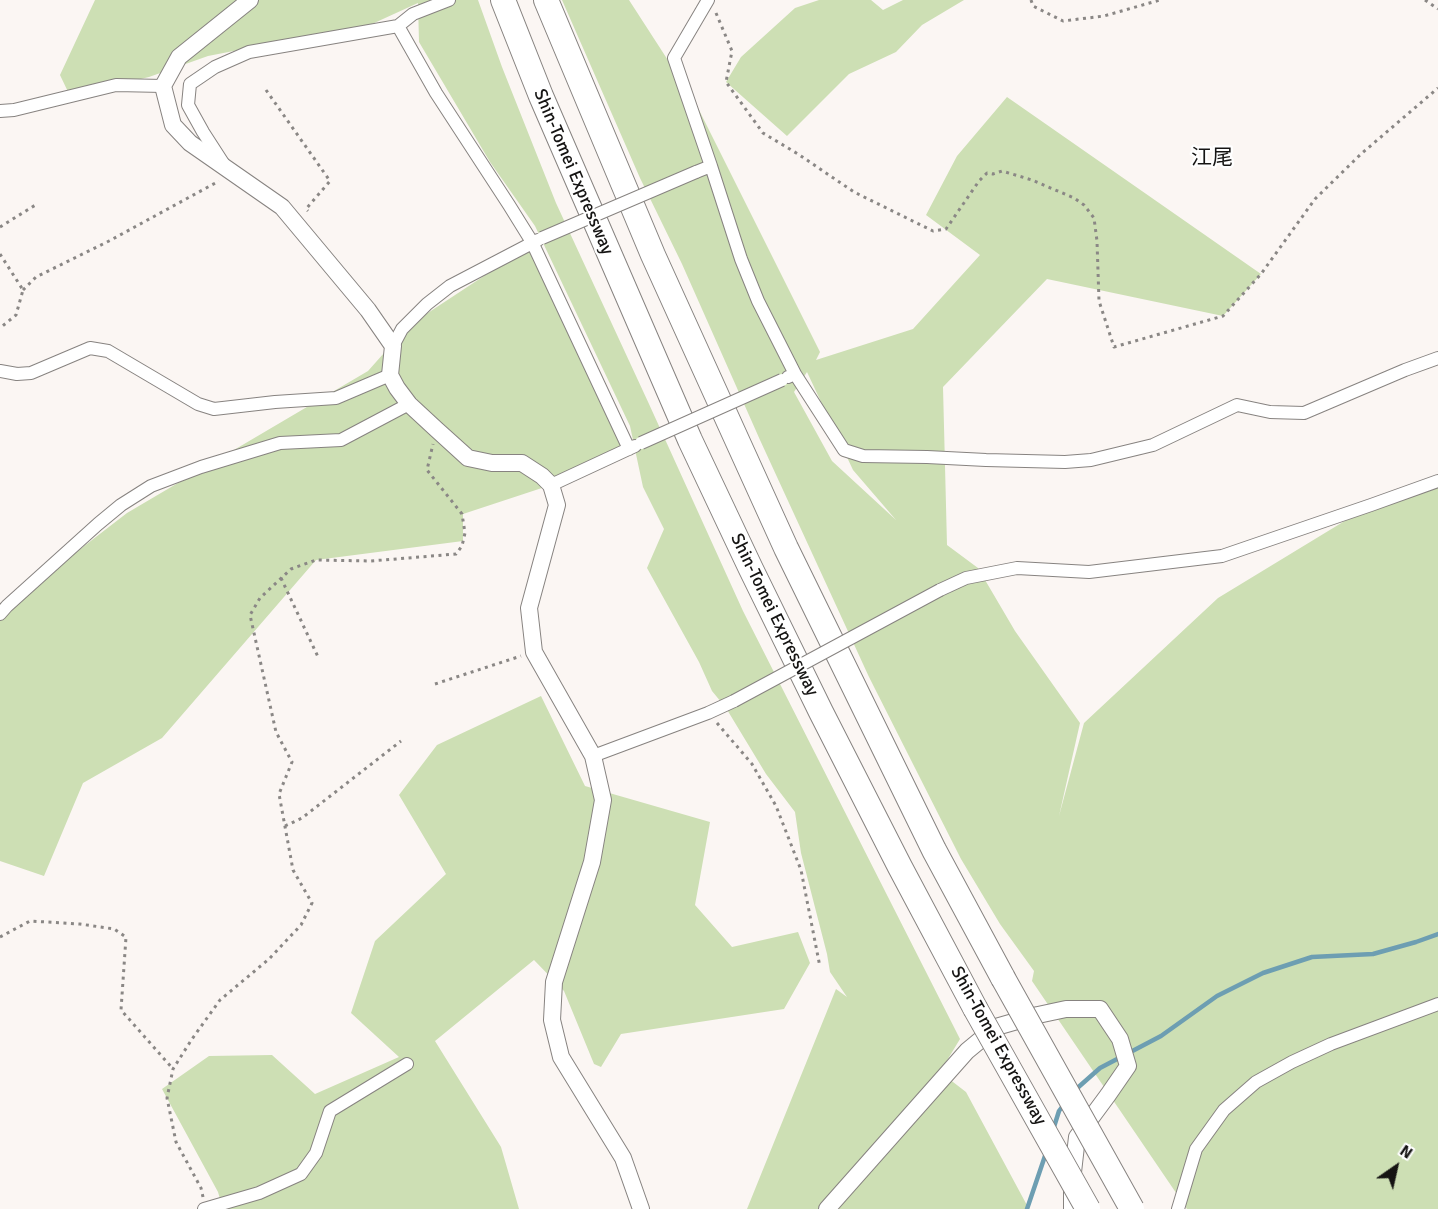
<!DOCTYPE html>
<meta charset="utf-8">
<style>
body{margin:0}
#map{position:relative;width:1438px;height:1209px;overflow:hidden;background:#fbf6f3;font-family:Signika,sans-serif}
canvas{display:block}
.north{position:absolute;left:1366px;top:1137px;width:60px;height:60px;-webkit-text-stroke:4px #fff;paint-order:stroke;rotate:34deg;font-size:16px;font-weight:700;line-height:24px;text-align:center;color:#151413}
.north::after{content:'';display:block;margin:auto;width:21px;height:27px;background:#151413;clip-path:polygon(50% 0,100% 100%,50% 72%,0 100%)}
</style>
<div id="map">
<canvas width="1438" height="1209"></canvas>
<div class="north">N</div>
</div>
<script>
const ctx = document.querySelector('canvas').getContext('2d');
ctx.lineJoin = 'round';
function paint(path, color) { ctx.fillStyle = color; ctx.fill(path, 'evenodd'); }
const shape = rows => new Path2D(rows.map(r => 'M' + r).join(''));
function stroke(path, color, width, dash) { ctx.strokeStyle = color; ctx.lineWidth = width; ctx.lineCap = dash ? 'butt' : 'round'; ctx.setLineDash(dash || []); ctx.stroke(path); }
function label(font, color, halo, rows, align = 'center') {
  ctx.font = font + ' Signika,"Noto Sans JP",sans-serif'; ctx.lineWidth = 4.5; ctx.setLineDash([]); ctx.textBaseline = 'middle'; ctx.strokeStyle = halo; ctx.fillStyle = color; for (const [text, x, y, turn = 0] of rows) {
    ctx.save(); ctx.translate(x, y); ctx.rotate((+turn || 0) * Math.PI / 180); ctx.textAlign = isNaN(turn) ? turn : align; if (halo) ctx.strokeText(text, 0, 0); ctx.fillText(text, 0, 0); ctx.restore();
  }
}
const green = shape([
 [95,0,478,0,502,67,556,203,649,404,743,611,960,1039,940,1072,966,1092,1029,1209,747,1209,836,989,847,997,830,972,827,954,801,853,795,812,766,774,726,708,712,691,699,662,647,568,664,529,643,487,630,426,535,226,490,162,419,42,418,3,372,24,208,56,149,77,70,96,60,75],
 [562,0,629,0,695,102,820,352,816,360,913,329,980,255,926,215,957,156,1007,97,1261,274,1223,316,1047,279,943,387,947,545,978,568,1015,631,1080,723,1059,816,1084,723,1218,598,1366,508,1438,477,1438,1209,1187,1209,1032,981,1034,971,1000,924,961,859,869,677,760,440,682,264,640,178],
 [807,372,853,470,896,520,832,461,794,392],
 [819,0,871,0,883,10,903,0,964,0,922,25,896,52,849,74,787,136,726,82,741,57,795,8],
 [528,247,629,449,551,485,463,514,463,541,316,560,162,738,83,783,44,876,0,861,0,611,127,513,368,371,408,326],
 [541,696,585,786,710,822,695,905,732,947,798,932,810,963,784,1009,621,1034,601,1067,594,1064,564,991,534,960,435,1041,501,1147,519,1209,223,1209,218,1192,162,1089,209,1056,272,1055,315,1094,399,1057,351,1013,375,941,446,874,399,795,437,745]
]);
const stream = shape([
 [1074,1091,1100,1068,1161,1036,1217,996,1263,973,1312,957,1373,954,1416,942,1438,934],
 [1053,1130,1059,1111,1065,1103],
 [1027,1209,1046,1153]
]);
const path = shape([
 [1031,0,1033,6,1063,21,1104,16,1160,0],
 [1425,0,1438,9],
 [716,13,732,51,726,82,763,133,798,154,854,192,933,231,946,229,979,181,987,173,993,174,1002,171,1032,180,1074,198,1084,205,1094,218,1097,241,1099,301,1114,347,1223,316,1261,274,1315,199,1361,154,1438,88],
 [266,90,330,181,306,209,308,211],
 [0,227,37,204],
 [0,254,23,290,16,315,0,328],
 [23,290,36,277,109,241,219,181],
 [281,578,319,659],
 [435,684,521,656],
 [717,723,752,764,776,806,801,870,820,967],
 [285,826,302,818,401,741],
 [0,937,30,921,80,924,114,929,126,937,121,1010,173,1069],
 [203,1197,201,1188,176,1142,167,1098,173,1069,192,1039,220,1000,269,959,301,925,312,903,293,870,279,794,292,762,276,732,250,615,260,598,291,569,316,560,371,561,456,554,462,546,465,533,462,514,427,470,433,444]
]);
const minor = shape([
 [708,0,674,58,711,166],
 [398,26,436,93,509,205,532,242,629,449],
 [0,111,14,110,116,85,163,86],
 [223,163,203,132,188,105,190,84,215,67,249,52,398,26,413,14,449,0],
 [696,172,711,166,741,259,758,301,795,374,788,377],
 [393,346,402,329,427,304,450,286,538,240],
 [0,371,17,374,31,373,90,348,108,351,198,404,214,409,275,402,336,398,390,375],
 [795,374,844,450,863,456,927,457,986,460,1065,462,1091,460,1153,445,1237,405,1270,412,1304,413,1405,370,1438,358],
 [551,485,635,446],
 [940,590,966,578,1017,568,1089,572,1222,556,1371,505,1438,481],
 [0,614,7,606,98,524,121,505,151,486,201,467,280,443,341,440,409,404],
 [593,756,708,713,734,701],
 [204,1209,259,1193,301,1174,316,1153,330,1111,407,1064],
 [1178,1209,1196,1149,1224,1110,1256,1082,1292,1062,1331,1044,1438,1004]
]);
const tertiary = shape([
 [250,0,179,57,163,86,173,125,190,143,282,207,368,310,393,346,390,375,397,388,409,404,436,429,468,458,492,463,522,463,542,476,551,485,557,505,529,608,534,652,593,756,603,800,592,862,554,982,552,1020,561,1057,623,1158,641,1209],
 [827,1209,967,1051,996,1027,1038,1015,1066,1009,1100,1009,1120,1039,1128,1066,1108,1095,1077,1137,1072,1181,1072,1209]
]);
const motorway = shape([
 [503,0,541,96,690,440,750,567,821,712,900,867,975,1008],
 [546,0,653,255,786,548,934,850,1003,978]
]);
const minorBridge = shape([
 [542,238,696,172],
 [641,443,782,380],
 [734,701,940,590]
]);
const motorwayBridge = shape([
 [1003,978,1132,1209],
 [975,1008,1088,1209]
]);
const streetNames = [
 ["Shin-Tomei Expressway",573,172,67],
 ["Shin-Tomei Expressway",774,615,64],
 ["Shin-Tomei Expressway",998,1046,61]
];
const quarterNames = [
 ["江尾",1212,158]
];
paint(green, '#cddfb4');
stroke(stream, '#6d9eb2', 4.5);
stroke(minor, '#878380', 14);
stroke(tertiary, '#878380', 18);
stroke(motorway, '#878380', 26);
stroke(path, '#8a8785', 3, [3, 4.5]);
stroke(minor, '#fff', 12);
stroke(tertiary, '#fff', 16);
stroke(motorway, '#fff', 24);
stroke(minorBridge, '#878380', 14, []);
stroke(motorwayBridge, '#878380', 26, []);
stroke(minorBridge, '#fff', 12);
stroke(motorwayBridge, '#fff', 24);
label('18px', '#151413', '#fff', streetNames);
label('21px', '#151413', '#fff', quarterNames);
</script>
